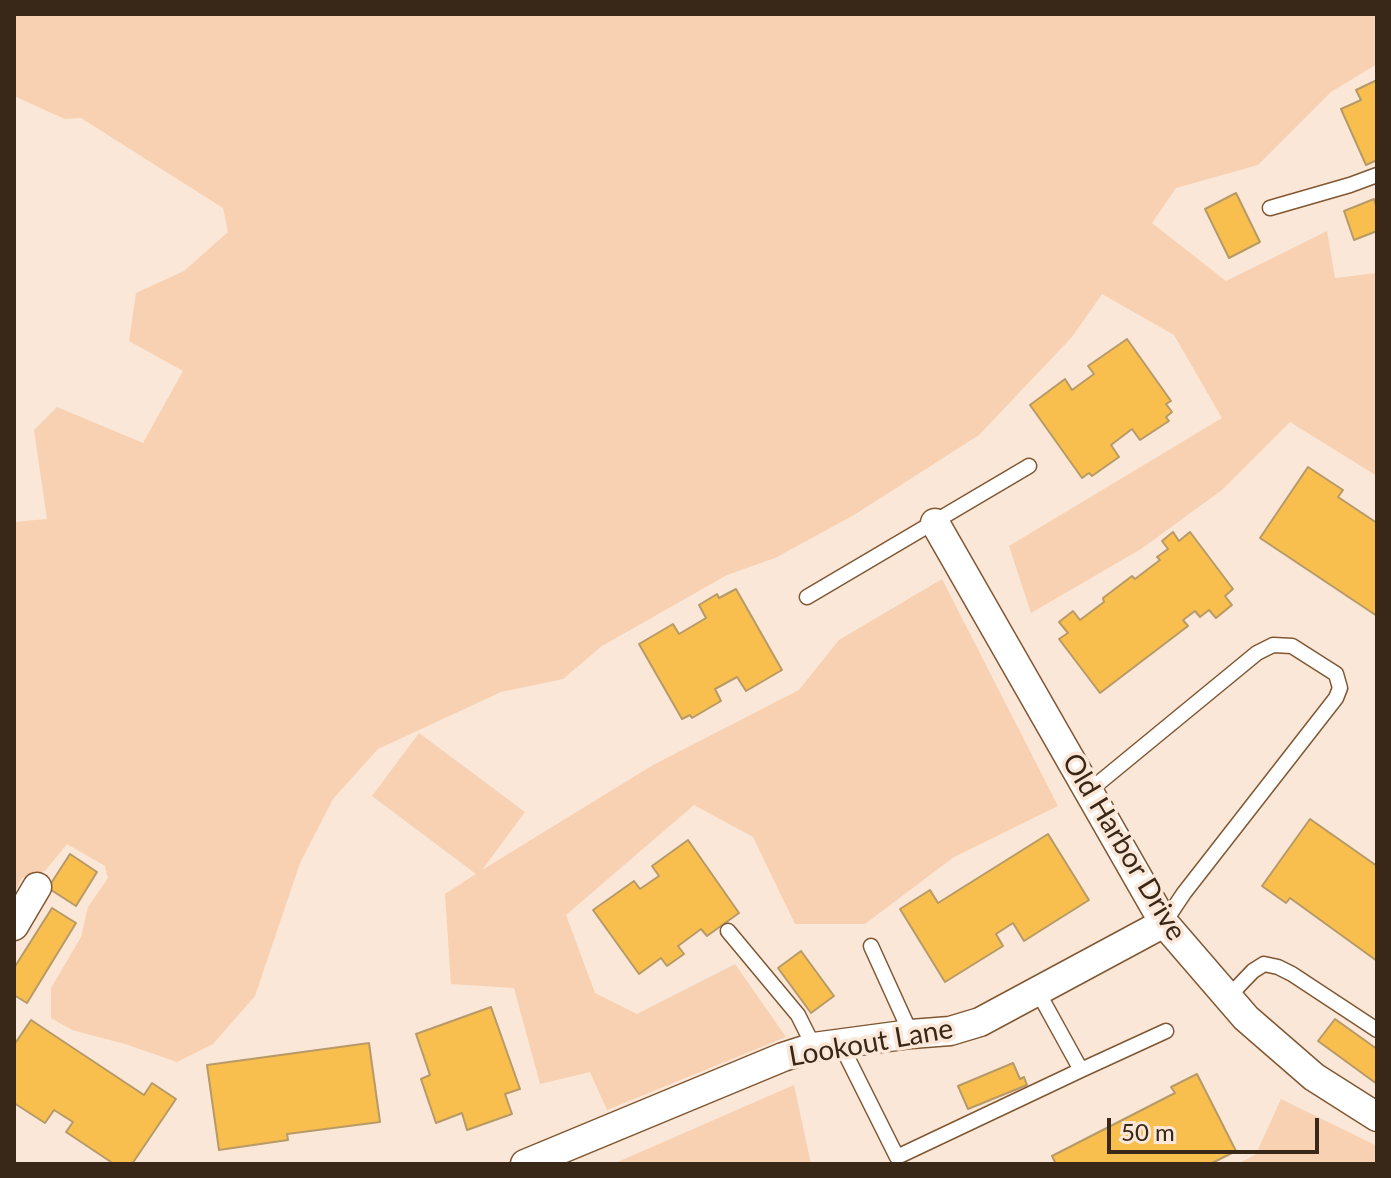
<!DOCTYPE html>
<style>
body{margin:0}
#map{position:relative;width:1391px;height:1178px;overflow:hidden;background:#fbe7d7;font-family:Lato,sans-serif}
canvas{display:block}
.frame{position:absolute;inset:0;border:16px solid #392717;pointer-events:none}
.scale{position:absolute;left:1107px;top:1118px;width:212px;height:36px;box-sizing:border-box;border:4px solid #392717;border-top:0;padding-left:10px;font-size:24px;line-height:28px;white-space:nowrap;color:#392717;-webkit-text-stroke:6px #fbe7d7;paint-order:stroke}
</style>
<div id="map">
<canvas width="1391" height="1178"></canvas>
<div class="frame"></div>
<div class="scale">50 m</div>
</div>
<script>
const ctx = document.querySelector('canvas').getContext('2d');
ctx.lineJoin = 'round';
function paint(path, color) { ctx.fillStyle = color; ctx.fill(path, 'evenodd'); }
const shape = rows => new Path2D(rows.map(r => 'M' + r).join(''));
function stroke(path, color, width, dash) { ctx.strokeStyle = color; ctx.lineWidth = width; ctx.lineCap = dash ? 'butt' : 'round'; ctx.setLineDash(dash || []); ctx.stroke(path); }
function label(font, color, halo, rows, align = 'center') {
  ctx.font = font + ' Lato,sans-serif'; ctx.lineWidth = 7; ctx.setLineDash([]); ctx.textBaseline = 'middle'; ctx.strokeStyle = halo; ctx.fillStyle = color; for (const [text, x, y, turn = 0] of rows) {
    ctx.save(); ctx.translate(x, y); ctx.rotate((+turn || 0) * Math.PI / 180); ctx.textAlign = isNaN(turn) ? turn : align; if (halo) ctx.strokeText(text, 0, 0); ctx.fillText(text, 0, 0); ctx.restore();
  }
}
const green = shape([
 [14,14,1377,14,1377,64,1331,92,1258,165,1176,188,1152,223,1226,281,1327,231,1335,278,1377,273,1377,476,1290,422,1222,490,1141,549,1031,613,1009,546,1222,418,1174,335,1102,294,1072,337,979,435,854,515,775,558,727,575,602,646,563,679,501,692,378,749,333,799,300,863,255,996,213,1044,177,1062,125,1044,72,1030,51,1018,51,988,81,937,88,907,108,878,105,866,67,844,45,871,22,878,14,894,14,522,47,519,34,430,57,407,143,443,183,371,129,341,136,293,184,271,228,232,223,208,81,118,65,119,14,96],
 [942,579,1058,806,954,857,865,924,795,924,753,837,694,805,566,915,595,993,637,1014,735,964,786,1037,607,1110,590,1072,540,1084,514,988,451,984,445,894,476,874,372,796,419,733,525,812,482,870,653,765,799,690,839,640],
 [794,1085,811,1164,613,1164],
 [1281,1099,1377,1146,1377,1164,1238,1164,1256,1154]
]);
const building = shape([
 [1377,80,1377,160,1366,165,1341,109,1361,100,1356,90,1377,80],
 [1236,193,1260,242,1229,258,1205,209,1236,193],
 [1374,199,1377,209,1377,231,1354,240,1344,211,1374,199],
 [1127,339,1171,401,1166,404,1172,412,1166,417,1169,421,1140,440,1132,429,1111,445,1119,457,1092,476,1089,473,1082,478,1030,405,1065,379,1072,390,1094,374,1088,366,1127,339],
 [1308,467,1343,490,1338,497,1377,523,1377,616,1260,538,1308,467],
 [1173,532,1179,541,1190,532,1233,589,1225,596,1232,605,1216,618,1209,610,1200,617,1195,611,1183,620,1188,626,1100,693,1059,639,1068,633,1059,622,1073,611,1080,620,1104,602,1103,598,1132,576,1135,579,1160,560,1157,557,1168,549,1162,541,1173,532],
 [736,589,782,670,746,691,737,677,715,689,721,701,692,718,690,715,682,719,639,644,673,624,679,634,706,618,699,605,717,594,719,598,736,589],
 [1310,819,1377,866,1377,961,1290,898,1286,903,1262,886,1310,819],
 [1048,834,1089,900,1024,941,1013,923,996,934,1003,946,945,982,900,909,930,890,938,903,1048,834],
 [688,840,739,913,707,936,701,929,678,946,684,954,667,966,661,958,639,974,593,910,634,881,640,889,659,876,652,866,688,840],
 [70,854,97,872,76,906,48,888,70,854],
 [52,908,76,923,27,1003,14,995,14,968,52,908],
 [801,951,834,996,811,1013,778,968,801,951],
 [491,1007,520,1089,505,1094,512,1114,467,1130,462,1113,436,1123,421,1079,430,1075,416,1034,491,1007],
 [1335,1019,1377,1049,1377,1084,1318,1041,1335,1019],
 [31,1020,144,1095,152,1083,176,1099,132,1164,114,1164,66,1132,73,1122,54,1110,45,1123,14,1103,14,1045,31,1020],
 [369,1043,380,1122,287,1134,288,1140,219,1150,207,1065,369,1043],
 [1013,1063,1020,1079,1024,1077,1027,1085,968,1109,958,1086,1013,1063],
 [1197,1074,1236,1151,1210,1164,1056,1164,1052,1156,1175,1093,1171,1087,1197,1074]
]);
const service = shape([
 [1270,208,1350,185,1377,175],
 [807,597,1029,466],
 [1089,791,1257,653,1273,645,1292,646,1336,674,1340,688,1336,698,1184,893,1164,923],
 [728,931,798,1015,814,1047],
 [871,946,911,1034],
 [1228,997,1253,971,1264,964,1278,967,1292,974,1377,1030],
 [840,1043,897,1157,1081,1070,1038,992],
 [1081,1070,1166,1031]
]);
const minor = shape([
 [935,523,1164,923,1246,1018,1314,1077,1377,1117],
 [14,926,37,887],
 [525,1164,783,1057,814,1047,911,1034,950,1031,980,1022,1164,923]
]);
const streetNames = [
 ["Old Harbor Drive",1124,847,59],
 ["Lookout Lane",871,1043,-10]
];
paint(green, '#f7d1b1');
paint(building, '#f8bf4e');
stroke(building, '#b79a67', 2);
stroke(service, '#805732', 17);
stroke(minor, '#805732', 31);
stroke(service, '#fff', 14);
stroke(minor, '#fff', 28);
label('28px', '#392717', '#fbe7d7', streetNames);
</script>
